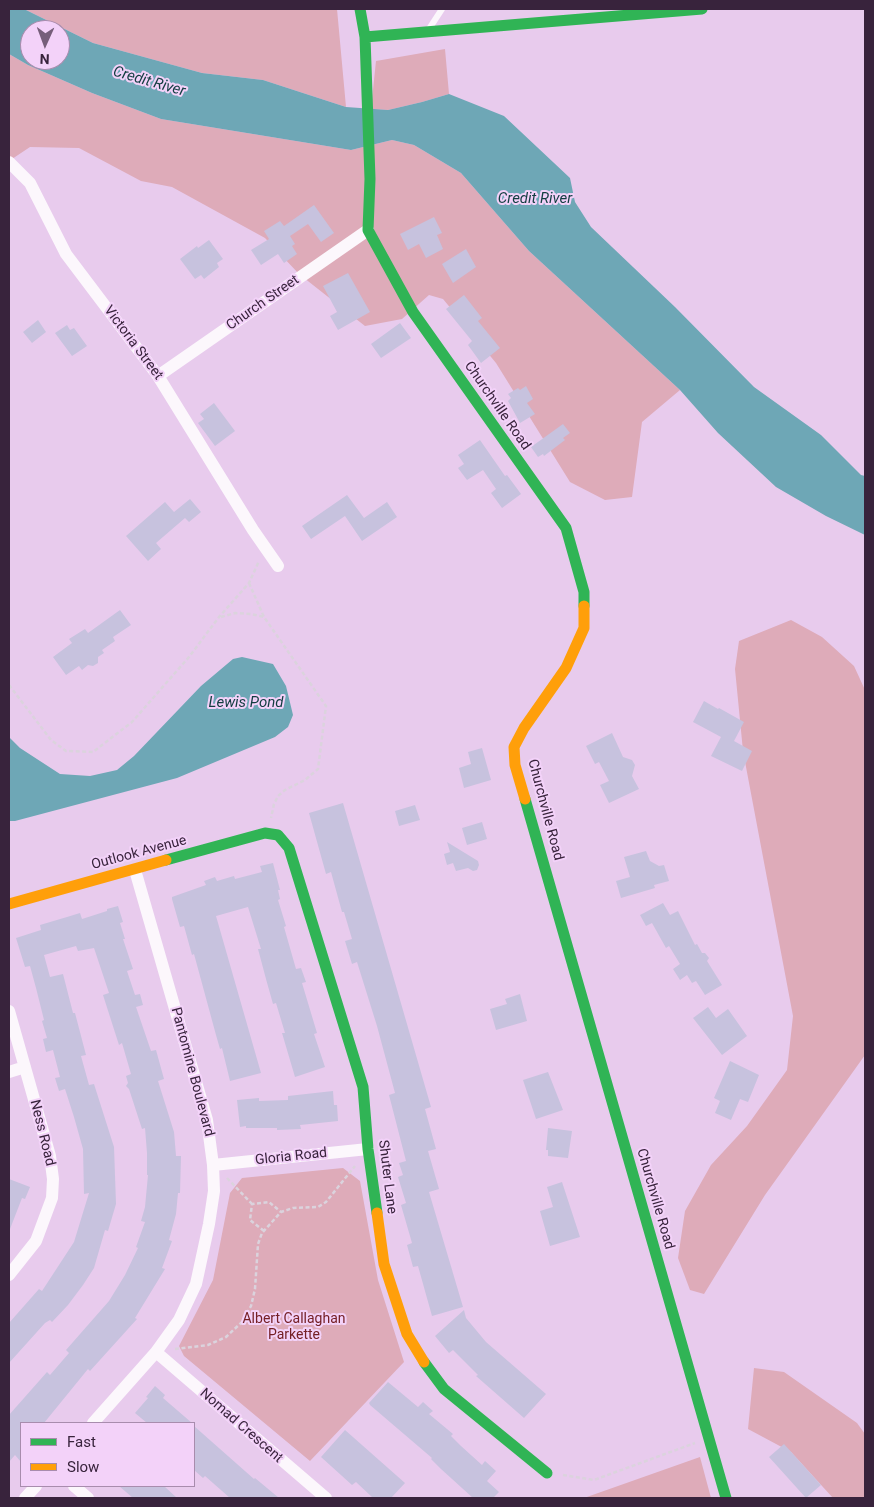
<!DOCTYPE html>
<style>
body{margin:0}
#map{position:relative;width:874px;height:1507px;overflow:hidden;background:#e8cbed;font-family:Roboto,sans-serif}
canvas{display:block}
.frame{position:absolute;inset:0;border:10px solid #38233c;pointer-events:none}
.legend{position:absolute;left:20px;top:1422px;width:175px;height:65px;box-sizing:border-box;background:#f3d2f9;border:1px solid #a88cad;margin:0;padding:6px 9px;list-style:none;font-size:15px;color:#38233c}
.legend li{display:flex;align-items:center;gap:10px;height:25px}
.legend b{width:25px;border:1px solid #a88cad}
.north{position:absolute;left:20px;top:20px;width:50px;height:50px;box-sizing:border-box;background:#f3d2f9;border:1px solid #a88cad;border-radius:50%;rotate:182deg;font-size:14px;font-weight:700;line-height:20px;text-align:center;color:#38233c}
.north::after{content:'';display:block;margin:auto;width:18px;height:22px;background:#765e7a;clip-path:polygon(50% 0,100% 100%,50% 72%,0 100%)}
</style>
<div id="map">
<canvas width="874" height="1507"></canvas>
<div class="frame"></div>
<ul class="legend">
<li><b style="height:6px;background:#30b455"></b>Fast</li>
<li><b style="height:6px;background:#ff9f0a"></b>Slow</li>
</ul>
<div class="north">N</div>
</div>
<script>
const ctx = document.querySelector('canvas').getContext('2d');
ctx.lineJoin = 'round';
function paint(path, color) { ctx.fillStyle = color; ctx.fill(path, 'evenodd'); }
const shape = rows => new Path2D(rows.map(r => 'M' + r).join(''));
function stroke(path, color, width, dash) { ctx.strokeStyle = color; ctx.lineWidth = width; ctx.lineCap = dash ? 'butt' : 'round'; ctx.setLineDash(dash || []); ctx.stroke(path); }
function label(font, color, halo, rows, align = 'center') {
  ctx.font = font + ' Roboto,sans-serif'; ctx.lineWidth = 4; ctx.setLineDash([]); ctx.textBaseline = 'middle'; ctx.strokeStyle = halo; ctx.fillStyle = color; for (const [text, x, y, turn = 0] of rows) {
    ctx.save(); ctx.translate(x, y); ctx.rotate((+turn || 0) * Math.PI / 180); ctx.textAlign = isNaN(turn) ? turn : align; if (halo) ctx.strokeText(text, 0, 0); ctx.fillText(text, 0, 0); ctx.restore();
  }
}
const green = shape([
 [24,9,337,9,346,107,263,80,202,73,93,43],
 [445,49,449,94,422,102,388,110,371,109,376,61],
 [9,54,28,65,92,93,161,119,351,150,392,140,414,145,461,173,529,251,680,390,642,422,632,497,605,500,570,482,496,363,443,299,429,295,402,319,365,326,299,274,265,238,172,187,141,181,79,148,30,147,9,161],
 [791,620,822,637,854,666,865,690,865,1055,765,1195,704,1294,690,1290,678,1258,685,1211,711,1165,747,1126,787,1070,793,1016,743,751,735,669,739,641],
 [343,1168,360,1181,378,1280,404,1362,310,1461,184,1356,179,1346,213,1280,230,1193,242,1178],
 [754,1368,784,1372,857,1423,865,1434,865,1498,833,1498,791,1452,748,1429],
 [700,1457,711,1498,584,1498]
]);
const water = shape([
 [9,9,24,9,93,43,202,73,263,80,346,107,388,110,422,102,449,94,504,116,570,178,575,202,591,227,675,307,754,387,821,435,861,475,865,476,865,535,826,516,776,487,718,433,680,390,529,251,461,173,414,145,392,140,351,150,161,119,92,93,28,65,9,54],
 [30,30,60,30,60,60,30,60],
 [242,657,273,664,286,686,293,715,288,727,275,737,177,778,15,821,9,821,9,737,20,748,60,774,90,776,117,770,134,756,201,686,233,659]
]);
const building = shape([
 [314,205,334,233,321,242,308,224,290,236,295,244,292,246,297,254,284,263,278,254,261,265,251,250,269,239,264,231,280,221,284,226],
 [434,217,442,233,437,235,443,249,426,258,419,244,408,250,400,234],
 [209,240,223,259,217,263,219,267,204,279,201,275,195,279,180,259,197,246,198,248],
 [466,249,476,267,453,283,442,264],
 [348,273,370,312,338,330,330,316,337,312,323,286],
 [464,295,482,318,478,321,500,348,481,363,468,345,472,341,446,309],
 [38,320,46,332,32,343,23,332],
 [400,323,411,338,381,358,371,344],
 [67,325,70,330,74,328,87,346,72,356,55,333],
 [526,386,533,399,527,403,535,414,520,423,508,401,511,398,508,394,518,388,520,390],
 [214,403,235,431,215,446,198,423,204,419,200,414],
 [563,424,570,433,563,438,565,440,544,456,543,454,538,457,531,447],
 [480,440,505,476,507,475,521,494,502,508,491,493,496,489,483,470,467,480,458,468,464,464,458,455],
 [347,495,364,518,387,502,397,517,362,541,345,516,311,539,302,526],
 [190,499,201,512,189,522,185,518,156,543,161,549,148,561,126,536,165,502,174,512],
 [120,610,131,625,113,637,115,641,102,650,104,653,98,657,98,663,93,666,88,665,82,670,79,666,66,675,53,657,72,643,69,639,85,629,88,633],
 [704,701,718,709,719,708,744,722,734,741,752,751,742,771,711,756,721,737,693,722],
 [612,733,623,757,632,760,635,765,632,776,639,789,609,803,600,785,609,781,599,762,595,764,586,746],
 [482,748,491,780,464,788,459,768,471,764,468,752],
 [343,803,431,1107,425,1109,436,1149,428,1151,439,1189,429,1192,463,1307,432,1316,418,1266,413,1267,407,1245,412,1243,401,1205,406,1203,398,1177,403,1175,399,1163,406,1161,389,1095,395,1093,377,1026,357,962,352,964,345,941,352,939,344,912,342,912,331,872,326,874,309,813],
 [415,805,420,820,399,826,395,811],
 [482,822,487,839,467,845,462,828],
 [447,842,478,861,479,865,477,870,473,871,468,868,456,871,453,863,447,865,444,854,450,852],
 [646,851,650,861,659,866,664,865,669,881,654,885,655,888,621,898,616,881,630,877,624,857],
 [273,863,280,890,278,890,280,899,278,900,286,926,284,927,296,969,301,968,306,982,302,983,317,1033,314,1034,325,1067,295,1077,282,1033,285,1033,276,1003,273,1004,266,979,258,949,261,949,248,907,216,916,261,1073,230,1081,222,1048,220,1049,216,1035,194,954,192,955,184,926,180,927,172,899,172,897,206,885,204,881,215,877,217,881,234,876,235,879,262,872,260,866],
 [663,903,670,915,678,911,695,945,697,944,702,953,705,953,709,958,707,961,722,985,705,995,696,981,692,983,687,975,680,980,673,969,680,964,669,946,666,948,652,923,646,926,640,915],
 [118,906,123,922,120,923,125,939,123,939,133,969,127,971,135,995,140,994,143,1005,136,1007,151,1051,156,1050,164,1079,158,1081,174,1132,176,1156,181,1156,180,1193,178,1193,176,1214,169,1240,172,1241,162,1268,165,1269,135,1318,137,1319,90,1371,88,1369,44,1423,21,1423,21,1462,15,1455,9,1462,9,1415,47,1372,50,1375,69,1353,66,1350,109,1301,125,1275,138,1248,136,1247,145,1222,141,1221,145,1207,148,1175,147,1175,147,1153,145,1128,142,1129,129,1089,126,1086,128,1083,126,1076,131,1074,122,1043,119,1045,103,995,109,993,94,948,78,951,76,946,44,955,50,977,63,974,73,1013,75,1013,86,1055,81,1056,89,1085,94,1084,114,1147,116,1204,108,1231,105,1230,94,1268,83,1285,68,1305,52,1322,50,1320,45,1323,9,1363,9,1323,39,1289,42,1291,74,1242,89,1193,84,1194,83,1149,74,1117,65,1089,59,1091,55,1078,60,1077,53,1050,46,1052,43,1039,47,1038,42,1021,44,1020,36,988,30,966,25,967,16,938,41,930,40,925,67,917,80,913,82,919,107,911,107,909],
 [520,994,527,1021,496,1030,490,1009,507,1004,505,999],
 [708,1007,716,1018,728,1009,747,1036,722,1055,693,1018],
 [730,1061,759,1075,748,1102,740,1099,731,1120,715,1113,720,1101,714,1098],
 [548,1072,563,1110,536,1119,523,1080],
 [333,1091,334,1105,337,1105,338,1121,300,1125,301,1129,277,1130,277,1128,246,1128,246,1126,240,1127,237,1100,259,1098,259,1101,288,1100,288,1096],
 [548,1128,572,1131,568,1158,548,1156,548,1150,546,1150],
 [9,1179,30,1187,25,1199,22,1198,10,1229],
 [562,1182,580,1237,550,1246,540,1211,553,1207,547,1187],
 [464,1310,466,1318,486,1342,546,1394,524,1418,476,1376,478,1375,453,1350,449,1353,435,1336],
 [388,1382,418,1407,423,1402,433,1411,429,1414,453,1434,451,1436,461,1446,482,1465,485,1461,496,1471,487,1481,499,1492,493,1498,473,1498,441,1469,431,1459,432,1458,370,1405,369,1403],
 [155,1386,165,1395,163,1398,192,1423,147,1423,135,1413,148,1398,146,1397],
 [194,1426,254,1479,255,1478,279,1498,230,1498,205,1476,203,1478,194,1470],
 [345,1430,405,1483,391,1498,373,1498,356,1482,352,1485,321,1457],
 [784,1444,821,1485,806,1498,769,1457],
 [119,1486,164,1486,177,1498,133,1498]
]);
const path = shape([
 [249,583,264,617,326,706,318,769,305,780,285,790,278,796,274,804,271,818],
 [221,617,235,613,251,614,264,617],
 [9,685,51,740,66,751,93,752,132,722,189,657,219,617,249,583,259,561],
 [227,1178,252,1204],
 [264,1231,250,1220,252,1204,269,1202,281,1212],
 [175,1349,208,1345,226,1337,242,1322,251,1306,255,1289,258,1244,262,1233,281,1212,293,1208,318,1207,326,1202,355,1166],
 [563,1475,594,1480,695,1443]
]);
const lane = shape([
 [429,29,442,9]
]);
const street = shape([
 [9,162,30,183,66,254,158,376,253,530,278,566],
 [158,376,368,230],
 [9,1011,50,1156,53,1179,52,1198,36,1241,9,1275],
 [9,1072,25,1067],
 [213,1165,368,1149],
 [156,1352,326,1498],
 [93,1423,156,1352,179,1320,196,1284,209,1224,214,1191,213,1165,207,1120,135,870],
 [74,1486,88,1498],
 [25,1498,36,1486]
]);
const fast = shape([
 [360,9,365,37,370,179,368,230,413,312,566,528,584,592,584,606],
 [365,37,702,9],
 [525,799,726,1498],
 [166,860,265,833,278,835,289,848,363,1087,368,1149,377,1213],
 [424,1362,444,1389,547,1473]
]);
const slow = shape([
 [525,799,515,765,514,747,524,728,566,668,584,628,584,606],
 [9,904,166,860],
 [377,1213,384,1264,407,1334,424,1362]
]);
const streetNames = [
 ["Church Street",263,303,-35],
 ["Victoria Street",133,343,53],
 ["Churchville Road",497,406,55],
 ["Churchville Road",545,810,75],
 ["Outlook Avenue",139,853,-15],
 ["Pantomine Boulevard",192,1072,75],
 ["Ness Road",42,1133,76],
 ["Gloria Road",291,1157,-6],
 ["Shuter Lane",387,1177,83],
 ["Churchville Road",655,1199,74],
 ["Nomad Crescent",241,1426,41]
];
const parkNames = [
 ["Albert Callaghan",294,1319],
 ["Parkette",294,1335]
];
const waterNames = [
 ["Credit River",149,82,16],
 ["Credit River",535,199],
 ["Lewis Pond",246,703]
];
paint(green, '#deabb9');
paint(water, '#6ea7b6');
paint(building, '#c7c2de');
stroke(path, '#dbd3dd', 2.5, [4, 2.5]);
stroke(lane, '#fcf7fc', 6);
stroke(street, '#fcf7fc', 12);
stroke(fast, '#30b455', 11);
stroke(slow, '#ff9f0a', 11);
label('14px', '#38233c', '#f3d2f9', streetNames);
label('14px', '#752026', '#f3d2f9', parkNames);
label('italic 15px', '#123d40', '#f3d2f9', waterNames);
</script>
